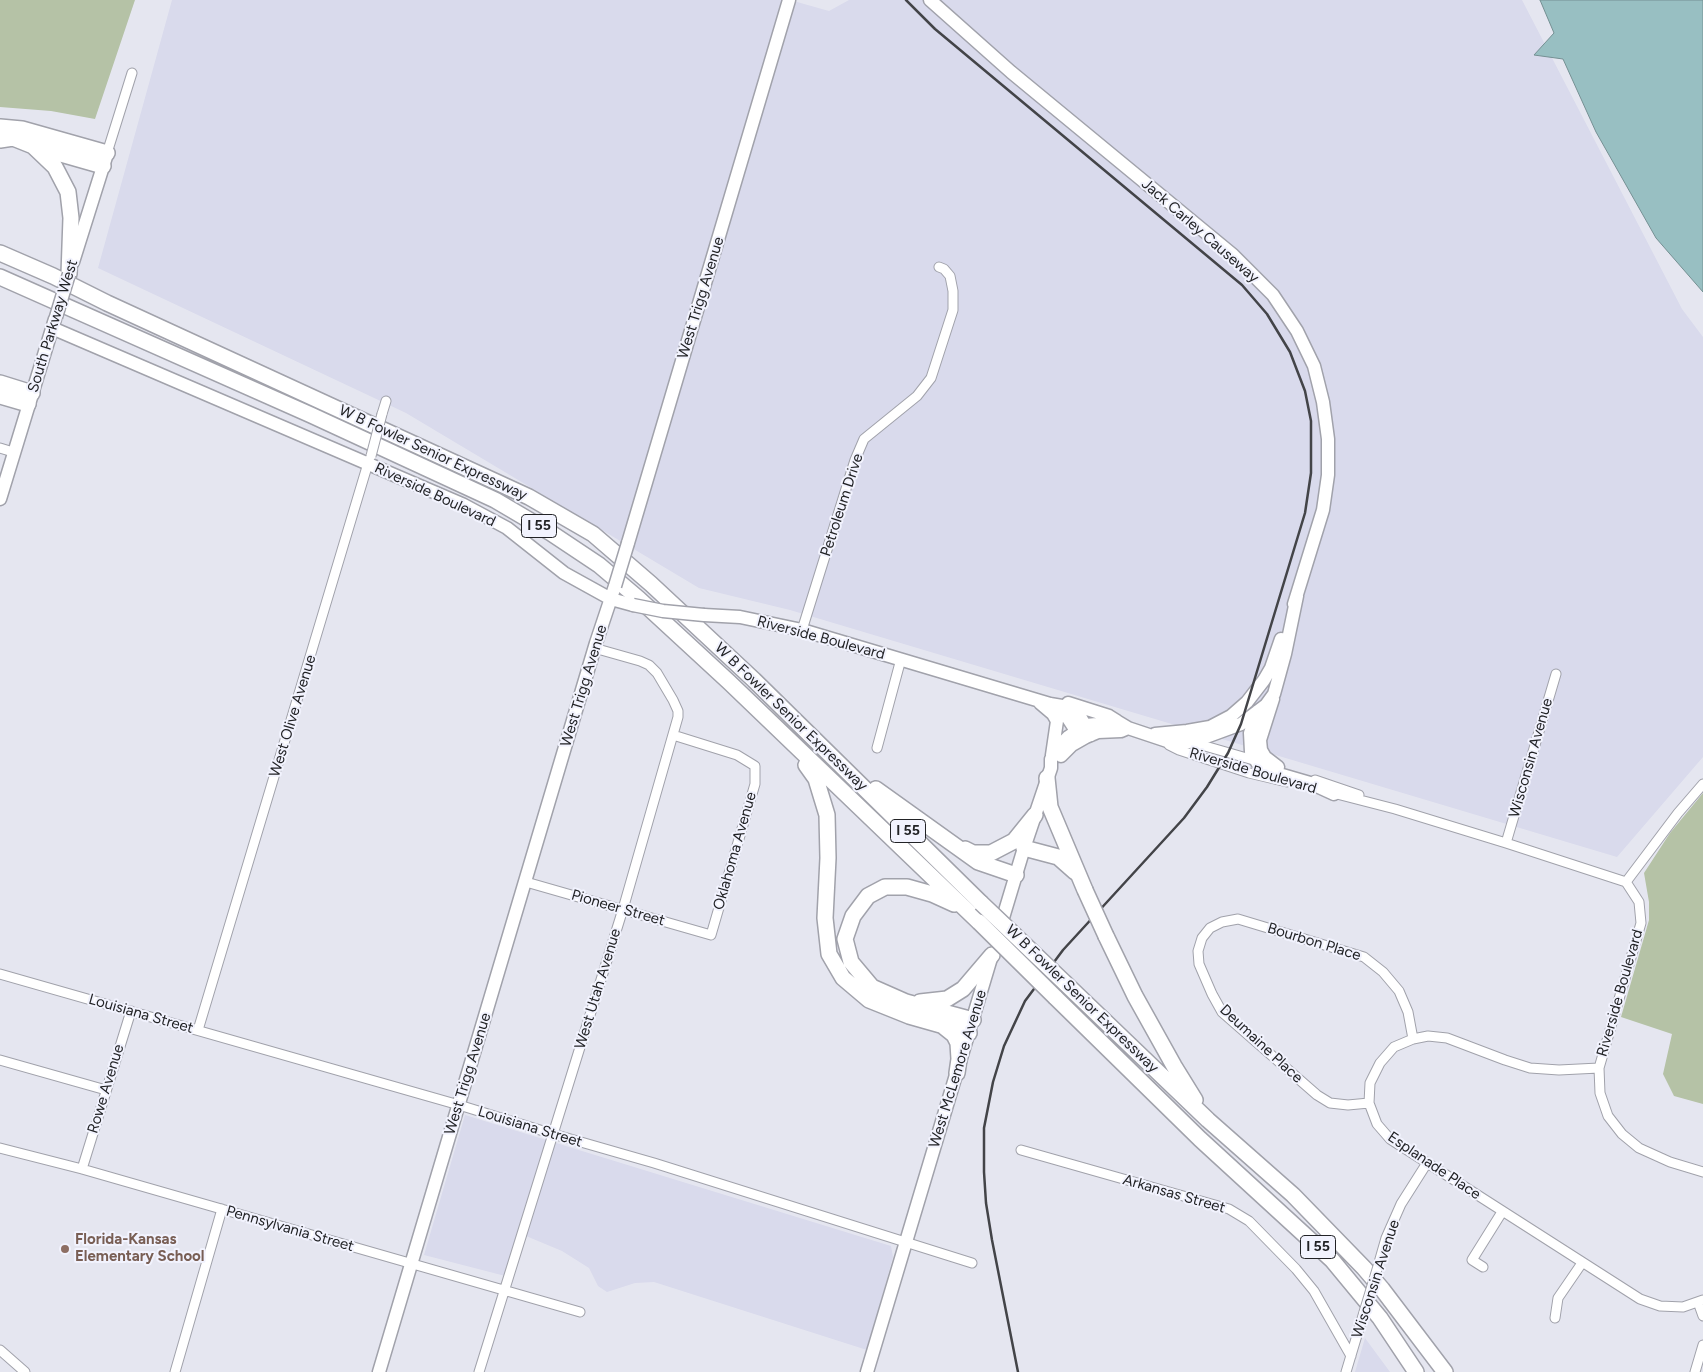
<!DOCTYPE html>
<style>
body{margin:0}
canvas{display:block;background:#e5e6f0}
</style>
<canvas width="1703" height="1372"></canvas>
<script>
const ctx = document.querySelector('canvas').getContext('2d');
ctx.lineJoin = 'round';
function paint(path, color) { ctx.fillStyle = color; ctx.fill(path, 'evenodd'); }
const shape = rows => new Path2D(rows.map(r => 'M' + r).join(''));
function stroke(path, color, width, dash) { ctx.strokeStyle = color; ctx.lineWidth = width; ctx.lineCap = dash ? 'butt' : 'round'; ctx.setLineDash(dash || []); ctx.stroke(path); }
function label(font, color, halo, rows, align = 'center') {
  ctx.font = font + ' Figtree,sans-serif'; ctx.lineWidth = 4; ctx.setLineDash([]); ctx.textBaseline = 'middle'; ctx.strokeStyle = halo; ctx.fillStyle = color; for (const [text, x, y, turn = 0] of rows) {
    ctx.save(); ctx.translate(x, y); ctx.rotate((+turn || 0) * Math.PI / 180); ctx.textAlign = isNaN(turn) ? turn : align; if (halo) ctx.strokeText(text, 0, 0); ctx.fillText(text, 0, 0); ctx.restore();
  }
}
const built = shape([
 [172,0,790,0,829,11,849,0,1522,0,1682,309,1703,337,1703,757,1617,857,790,610,699,588,406,413,98,268],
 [465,1115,891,1246,893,1257,867,1350,654,1282,635,1283,607,1292,598,1286,589,1268,562,1251,526,1236,513,1278,424,1255],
 [1365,1338,1390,1372,1355,1372]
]);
const green = shape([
 [0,0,135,0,95,119,51,111,0,107],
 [1703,793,1703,1104,1674,1096,1663,1074,1672,1034,1621,1017,1649,920,1649,902,1644,873,1670,833]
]);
const water = shape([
 [1540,0,1703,0,1703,292,1656,238,1596,132,1563,59,1534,55,1554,33,1540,0]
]);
const street = shape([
 [107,153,132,73],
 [382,414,386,401],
 [0,448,13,452],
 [802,630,855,460,864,439,917,396,931,378,953,310,953,291,950,276,944,269,939,267],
 [1191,742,1257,761],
 [1169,745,1179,750,1249,773,1287,782],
 [877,748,901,659],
 [1315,780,1359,795],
 [1329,792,1395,809,1506,843,1626,882,1639,902,1641,923,1599,1068,1600,1093,1608,1116,1622,1134,1639,1148,1670,1162,1703,1172],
 [1506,843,1556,674],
 [526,882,711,935,755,784,755,766,737,755,673,735],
 [1626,882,1678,813,1703,784],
 [0,974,459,1105,553,1134,654,1163,972,1263],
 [198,1030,369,460],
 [0,1060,106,1090],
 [1599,1068,1559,1070,1530,1068,1505,1060,1447,1038,1428,1036,1413,1039,1394,1047,1380,1063,1370,1083,1369,1103,1377,1124,1390,1139,1640,1299,1660,1306,1683,1307,1703,1300],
 [1369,1103,1348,1105,1330,1103,1317,1095,1222,1012,1212,994,1199,964,1198,951,1202,938,1210,928,1222,922,1238,919,1364,957,1383,972,1399,991,1408,1012,1413,1039],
 [0,1148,82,1169,580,1312],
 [1021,1150,1229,1209,1249,1221,1296,1269,1314,1291,1351,1356],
 [82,1169,131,1011],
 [1378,1266,1386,1238,1401,1204,1427,1163],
 [1483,1267,1472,1260,1502,1212],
 [1698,1302,1703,1316],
 [1555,1318,1558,1298,1582,1263],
 [0,1350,25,1372],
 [175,1372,222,1209],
 [479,1372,623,909,678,717,678,711,673,700,657,673,649,665,640,661,594,648],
 [1346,1372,1364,1312],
 [1695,1372,1703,1345]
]);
const secondary = shape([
 [930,0,1011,72,1233,255,1273,295,1297,331,1314,366,1323,402,1328,439,1328,475,1323,510,1294,604],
 [73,262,106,157],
 [52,328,464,505,507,528,564,573,611,599,633,605],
 [0,499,55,319],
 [628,543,789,0],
 [704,615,740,617,802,630,1050,704,1068,707,1075,711,1081,718,1091,735],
 [1273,699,1260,740,1261,750,1265,757,1278,767],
 [1040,703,1053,714,1057,721,1052,755],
 [1068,703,1109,716,1117,721],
 [1052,705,1067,717,1080,737],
 [1258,711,1250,733,1251,752,1258,764,1279,774,1310,783,1334,794],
 [1155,734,1187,731,1210,727,1231,716,1247,702,1264,680,1271,668,1281,639],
 [1061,756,1072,745,1086,737,1098,732,1121,731,1128,728],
 [999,931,1024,848,1051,768,1051,759,1057,748,1068,737,1086,725,1118,722,1128,728,1176,744,1195,741,1241,724,1266,705,1274,694,1285,654,1297,596],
 [379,1372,596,643,615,586],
 [867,1372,991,958]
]);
const highway = shape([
 [0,127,22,129,107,153],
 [0,140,13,138,33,146,103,166],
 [33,146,55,167,68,192,71,218,69,274],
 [0,253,53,276,107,303,529,497,593,534,651,584,754,680,981,903],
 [0,277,311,415,495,500,551,533,599,565,639,599,729,682,979,922],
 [0,383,32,393],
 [0,396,28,404],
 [806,765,816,779,827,815,828,858,825,918,829,954,843,978,869,1000,909,1016,969,1033],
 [1047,778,1050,807,1085,890],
 [876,789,978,862,1016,875],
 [1024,848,1058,857,1075,872],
 [965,849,973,853,991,853,1014,841,1035,815],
 [954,904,932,894,907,887,885,887,868,896,853,916,845,939,851,962,872,987,906,1002,973,1020],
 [1106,936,1135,996,1174,1066,1195,1100],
 [1065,983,1208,1120,1293,1195,1364,1268,1382,1289,1445,1372],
 [1055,997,1200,1139,1332,1260,1380,1318,1416,1372],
 [920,1002,947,999,963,989,992,955],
 [944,1027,954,1035,958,1043,959,1059,957,1073]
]);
const rail = shape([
 [906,0,935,29,1242,285,1267,314,1290,352,1305,391,1311,421,1311,473,1305,513,1241,724,1228,753,1207,787,1184,818,1063,950,1025,1001,1004,1046,993,1082,984,1128,984,1172,986,1203,992,1240,1018,1372]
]);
const streetBridge = shape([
 [371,456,382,414],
 [1364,1312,1378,1266]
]);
const secondaryBridge = shape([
 [56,317,69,274],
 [615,586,628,543],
 [633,605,663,611,704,615]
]);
const highwayBridge = shape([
 [1085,890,1106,936],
 [981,903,1065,983],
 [979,922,1055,997]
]);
const markers = [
 [65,1249,5,"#8d6e63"]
];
const shields = [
 [539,526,35],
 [908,831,35],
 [1318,1247,35]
];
const shieldNames = [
 ["I 55",539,526],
 ["I 55",908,831],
 ["I 55",1318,1247]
];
const streetNames = [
 ["Jack Carley Causeway",1200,231,41],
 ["West Trigg Avenue",701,298,-73],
 ["South Parkway West",53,326,-73],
 ["W B Fowler Senior Expressway",433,453,25],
 ["Riverside Boulevard",435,495,25],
 ["Petroleum Drive",842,505,-72],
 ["Riverside Boulevard",821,638,15],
 ["West Trigg Avenue",584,686,-73],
 ["West Olive Avenue",293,716,-73],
 ["W B Fowler Senior Expressway",791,717,44],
 ["Wisconsin Avenue",1531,758,-74],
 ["Riverside Boulevard",1253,771,16],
 ["Oklahoma Avenue",735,851,-74],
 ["Pioneer Street",618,908,16],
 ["Bourbon Place",1314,942,17],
 ["West Utah Avenue",598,989,-73],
 ["Riverside Boulevard",1620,993,-74],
 ["W B Fowler Senior Expressway",1082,999,44],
 ["Louisiana Street",141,1014,16],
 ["Deumaine Place",1261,1044,43],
 ["West McLemore Avenue",958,1069,-73],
 ["West Trigg Avenue",468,1074,-73],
 ["Rowe Avenue",106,1089,-73],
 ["Louisiana Street",530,1127,17],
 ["Esplanade Place",1434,1166,34],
 ["Arkansas Street",1174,1194,16],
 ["Pennsylvania Street",290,1229,16],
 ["Wisconsin Avenue",1376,1279,-72]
];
const educationNames = [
 ["Florida-Kansas",75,1240],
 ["Elementary School",75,1257]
];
paint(built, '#d9daec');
paint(green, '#b5c2a6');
paint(water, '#98bfc2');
stroke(water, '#759093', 1);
stroke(street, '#a1a2ab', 11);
stroke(secondary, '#a1a2ab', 15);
stroke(highway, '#a1a2ab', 18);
stroke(street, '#fff', 9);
stroke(secondary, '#fff', 12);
stroke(highway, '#fff', 15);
stroke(rail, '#434448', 2.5);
stroke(streetBridge, '#a1a2ab', 11, []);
stroke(secondaryBridge, '#a1a2ab', 15, []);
stroke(highwayBridge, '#a1a2ab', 18, []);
stroke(streetBridge, '#fff', 9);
stroke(secondaryBridge, '#fff', 12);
stroke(highwayBridge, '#fff', 15);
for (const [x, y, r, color] of markers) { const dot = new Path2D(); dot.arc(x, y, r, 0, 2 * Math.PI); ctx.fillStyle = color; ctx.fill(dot); stroke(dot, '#f2f3fe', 2); }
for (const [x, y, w] of shields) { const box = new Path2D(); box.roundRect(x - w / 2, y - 11.5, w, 23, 4); ctx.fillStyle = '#f2f3fe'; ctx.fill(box); stroke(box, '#222326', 1); }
label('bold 14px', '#222326', null, shieldNames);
label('15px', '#222326', '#f2f3fe', streetNames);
label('bold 15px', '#785e54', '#f2f3fe', educationNames, 'left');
</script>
